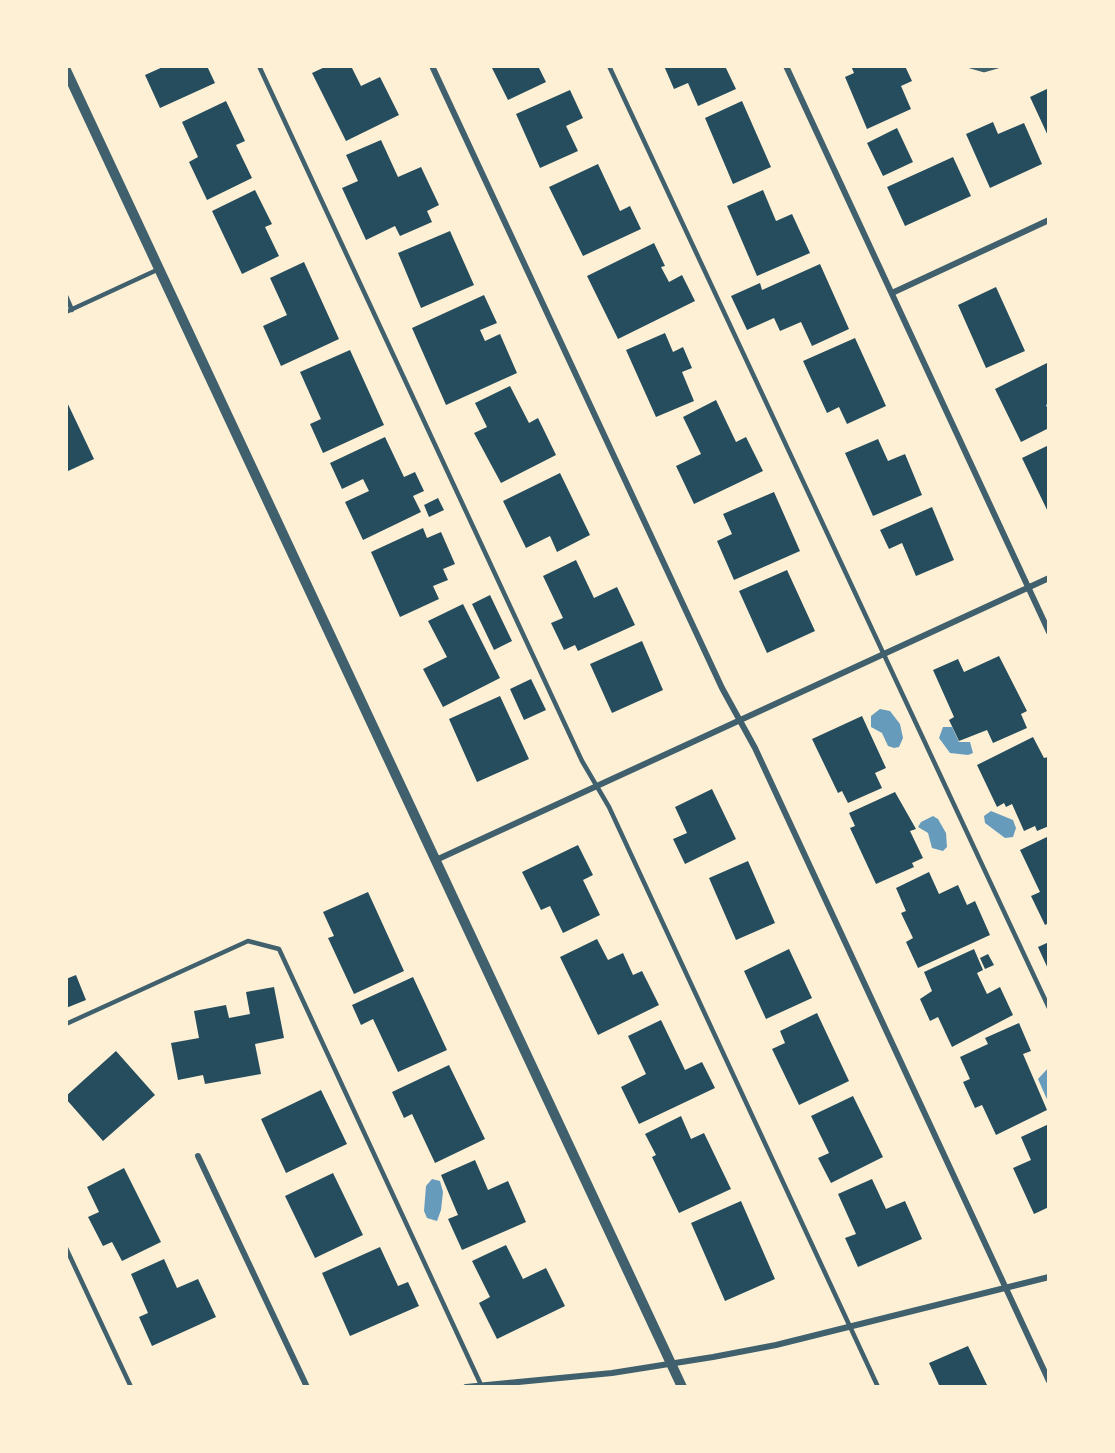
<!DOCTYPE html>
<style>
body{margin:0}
#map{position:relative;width:1115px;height:1453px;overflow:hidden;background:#fdf0d5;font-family:Cabin,sans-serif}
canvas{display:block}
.frame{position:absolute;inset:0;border:68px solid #fdf0d5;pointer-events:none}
</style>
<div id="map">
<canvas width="1115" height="1453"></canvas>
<div class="frame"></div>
</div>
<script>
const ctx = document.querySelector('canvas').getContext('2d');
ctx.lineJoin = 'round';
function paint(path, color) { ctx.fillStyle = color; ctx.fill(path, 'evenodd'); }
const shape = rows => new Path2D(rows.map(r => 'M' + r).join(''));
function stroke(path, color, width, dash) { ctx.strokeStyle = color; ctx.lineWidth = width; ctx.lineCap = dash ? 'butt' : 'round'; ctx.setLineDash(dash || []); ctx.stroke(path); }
const water = shape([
 [880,709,890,711,900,724,903,738,899,747,894,748,888,746,882,733,871,727,871,716],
 [943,727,952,727,959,742,970,742,973,753,968,755,950,753,939,738],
 [991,811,1013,820,1016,828,1013,837,1005,838,985,823,984,816],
 [933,816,938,819,946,833,947,847,943,851,932,848,928,833,918,827,921,822],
 [1049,1067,1049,1104,1038,1079],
 [432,1179,440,1181,443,1192,441,1210,437,1221,427,1218,424,1211,426,1186]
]);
const building = shape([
 [165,66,207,66,215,83,160,108,145,75],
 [327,66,351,66,361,86,380,77,399,115,346,141,312,73],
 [491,66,538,66,546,82,508,100],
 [664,66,725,66,736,89,698,106,688,83,674,89],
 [851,66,905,66,912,81,901,86,911,109,867,129,845,77,854,73],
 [1049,88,1049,138,1030,97],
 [570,90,583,118,566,126,578,151,540,168,516,114],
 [226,101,245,141,236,145,252,178,207,200,189,162,198,157,182,122],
 [742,101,771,167,733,184,705,118],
 [993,122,998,134,1024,123,1042,164,990,188,966,134],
 [897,128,913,162,883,176,867,143],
 [381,140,398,177,421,167,439,205,427,211,432,222,400,236,395,226,366,240,342,188,358,181,346,155],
 [953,157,971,196,905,226,887,187],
 [598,164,620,211,630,206,641,229,583,256,549,187],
 [255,190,272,224,265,227,279,256,242,274,212,211],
 [763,190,776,221,792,214,810,253,757,276,727,206],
 [450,231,474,285,421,308,398,253],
 [654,243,665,266,661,267,669,282,682,275,695,301,618,339,587,276],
 [304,262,339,339,281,366,263,326,287,315,270,278],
 [820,264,849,329,812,346,801,322,780,331,774,318,747,330,731,296,760,283,762,290],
 [996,287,1025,351,986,368,958,305],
 [484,295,497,323,480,330,485,341,500,334,517,373,446,405,412,328],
 [665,333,673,352,683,347,692,368,682,372,694,401,656,417,626,350],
 [855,338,886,406,847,424,839,407,827,413,803,361],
 [350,350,384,425,323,453,310,424,321,419,300,372],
 [1049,362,1049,403,1046,405,1049,411,1049,428,1021,442,995,389],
 [510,386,529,423,538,418,556,455,501,483,474,433,487,427,475,403],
 [66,400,94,459,66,472],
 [716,400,736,442,746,437,763,471,694,504,676,466,701,454,683,417],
 [385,437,404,477,415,472,424,491,413,496,421,512,363,540,345,502,369,491,363,479,342,489,330,463],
 [878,439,888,461,905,454,922,495,873,516,845,453],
 [1049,445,1049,514,1022,458],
 [560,473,590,535,557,552,550,536,526,548,503,501],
 [774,492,800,551,734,580,717,541,732,534,723,514],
 [438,498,444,510,429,517,424,505],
 [932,507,954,560,916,576,902,543,889,549,880,530],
 [423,528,427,538,441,532,455,564,443,569,448,580,433,586,439,599,400,617,371,552],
 [576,560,594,598,617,587,635,625,578,651,575,645,564,650,551,623,563,618,543,576],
 [787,570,815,631,767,653,739,591],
 [490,595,512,641,494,650,472,604],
 [463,604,500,678,443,707,423,669,447,657,428,621],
 [642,641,663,690,612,713,590,664],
 [999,656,1027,711,1021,714,1027,728,993,743,987,730,959,741,949,720,954,717,933,670,958,659,964,672],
 [531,679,546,710,524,720,510,689],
 [500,696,529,759,477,782,449,719],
 [862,716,886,768,875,773,882,788,848,803,842,791,838,793,812,739],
 [1033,737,1044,758,1048,757,1049,760,1049,826,1037,831,1035,826,1024,831,1012,804,1006,807,1004,803,997,807,977,765],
 [712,789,736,839,685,864,673,839,687,833,675,807],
 [895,792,916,829,910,831,923,858,912,863,914,867,876,884,850,828,855,826,849,813],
 [1049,836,1049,923,1045,925,1031,896,1040,892,1020,850],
 [578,845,593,875,583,880,600,915,563,933,550,906,541,910,522,872],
 [748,861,775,923,736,940,709,878],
 [929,872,939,894,958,885,967,905,975,901,990,935,918,968,906,942,913,938,901,913,906,911,896,888],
 [368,892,404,971,354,994,328,938,334,936,323,912],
 [597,939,608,960,623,953,633,975,642,971,659,1005,598,1035,560,957],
 [1049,942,1049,971,1038,947],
 [789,949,812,998,766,1019,744,971],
 [974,949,983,970,977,973,987,994,1000,987,1013,1015,952,1047,938,1017,930,1021,920,999,932,991,924,972],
 [988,954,994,965,985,969,980,958],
 [76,975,86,1000,66,1008,66,979],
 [413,977,447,1050,398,1072,373,1019,361,1025,352,1005],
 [274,987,284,1038,255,1044,261,1074,205,1084,203,1075,178,1080,171,1043,199,1038,194,1011,226,1005,229,1018,250,1014,246,992],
 [817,1013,849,1081,799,1105,772,1049,785,1043,780,1031],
 [661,1020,685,1070,702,1062,715,1088,639,1124,621,1087,646,1074,628,1036],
 [1019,1023,1031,1051,1023,1054,1047,1110,996,1135,982,1105,975,1108,963,1082,970,1079,960,1057,988,1044,985,1038],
 [116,1051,155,1095,103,1141,66,1099,66,1096],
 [449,1065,485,1139,435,1163,412,1114,404,1118,392,1092],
 [321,1090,347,1144,286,1173,261,1119],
 [853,1096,883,1157,831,1183,818,1158,829,1153,811,1116],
 [681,1116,691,1139,704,1133,731,1189,679,1213,652,1157,656,1155,645,1134],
 [1049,1124,1049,1207,1034,1214,1013,1168,1031,1160,1021,1137],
 [475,1160,488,1190,508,1181,526,1222,462,1250,448,1219,458,1215,441,1175],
 [124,1168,161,1242,122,1261,112,1242,103,1246,88,1217,99,1212,87,1187],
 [333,1173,363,1235,315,1258,285,1196],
 [872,1179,886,1209,905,1201,922,1239,858,1267,845,1238,856,1234,838,1194],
 [741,1201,775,1279,725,1301,691,1223],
 [506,1245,523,1279,546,1268,565,1306,497,1339,479,1303,490,1297,472,1261],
 [380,1247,398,1286,408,1282,419,1306,350,1336,322,1273],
 [164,1259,177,1288,198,1279,216,1317,152,1346,139,1317,148,1313,131,1274],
 [968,1346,988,1387,935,1387,939,1385,929,1363]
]);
const service = shape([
 [259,66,582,761,609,807,878,1387],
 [609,66,1049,1008],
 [970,66,984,70,998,66],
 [66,296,72,310],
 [66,312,159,269],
 [66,1024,248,941,279,949,482,1387],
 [66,1248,131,1387]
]);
const minor = shape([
 [432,66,722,688,755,748,1049,1381],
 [786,66,1049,632],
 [892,293,1049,220],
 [436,860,1049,578],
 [198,1156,307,1387],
 [466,1387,612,1373,713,1357,776,1345,1049,1277]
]);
const tertiary = shape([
 [66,70,682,1387]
]);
paint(water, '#669bbc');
paint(building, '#264d5e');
stroke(service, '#3f606c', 4.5);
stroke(minor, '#3f606c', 6);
stroke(tertiary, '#3f606c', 10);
</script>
